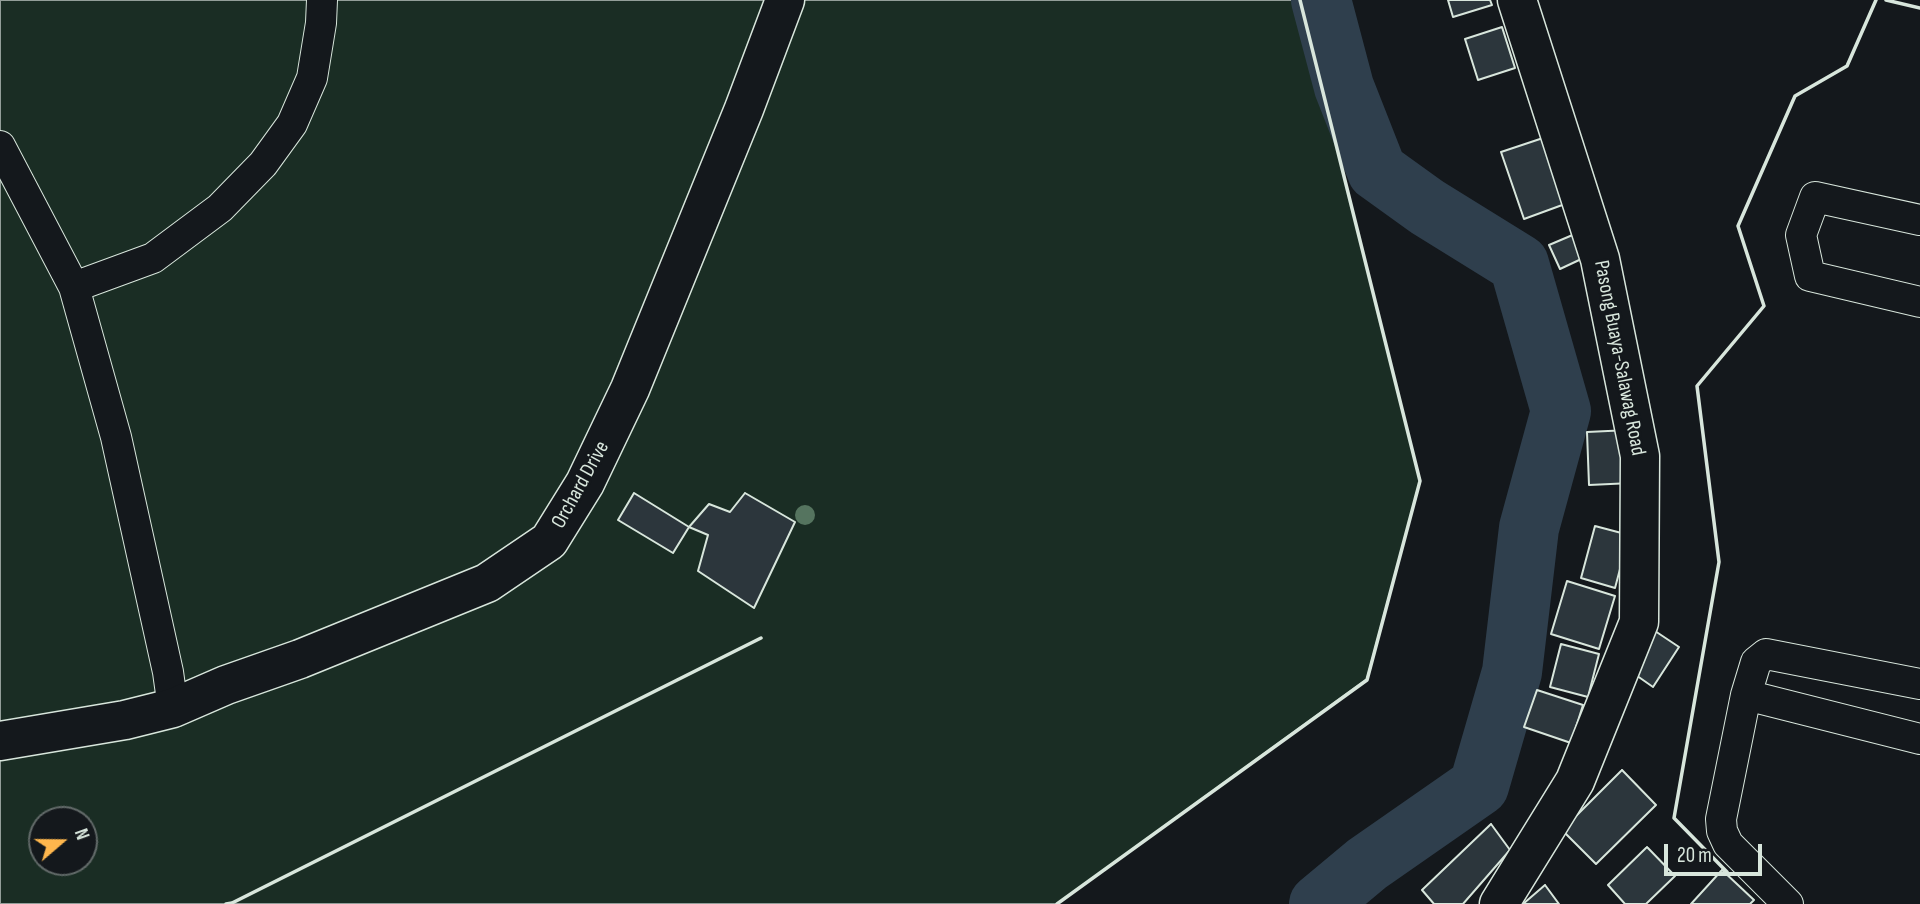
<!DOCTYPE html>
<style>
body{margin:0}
#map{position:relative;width:1920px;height:904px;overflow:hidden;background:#14181c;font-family:"Sofia Sans Condensed",sans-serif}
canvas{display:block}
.north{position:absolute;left:28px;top:806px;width:70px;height:70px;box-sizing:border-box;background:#14181c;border:2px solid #626a69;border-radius:50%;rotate:70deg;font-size:19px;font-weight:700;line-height:28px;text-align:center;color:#d8e6dc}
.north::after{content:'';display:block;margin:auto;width:24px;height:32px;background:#ffb74d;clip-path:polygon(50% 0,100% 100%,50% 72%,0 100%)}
.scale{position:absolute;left:1664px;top:844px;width:98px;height:32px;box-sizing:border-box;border:4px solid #d8e6dc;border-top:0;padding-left:9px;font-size:21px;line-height:24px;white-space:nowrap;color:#d8e6dc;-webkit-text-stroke:5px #14181c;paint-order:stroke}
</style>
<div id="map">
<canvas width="1920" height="904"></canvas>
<div class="north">N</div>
<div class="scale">20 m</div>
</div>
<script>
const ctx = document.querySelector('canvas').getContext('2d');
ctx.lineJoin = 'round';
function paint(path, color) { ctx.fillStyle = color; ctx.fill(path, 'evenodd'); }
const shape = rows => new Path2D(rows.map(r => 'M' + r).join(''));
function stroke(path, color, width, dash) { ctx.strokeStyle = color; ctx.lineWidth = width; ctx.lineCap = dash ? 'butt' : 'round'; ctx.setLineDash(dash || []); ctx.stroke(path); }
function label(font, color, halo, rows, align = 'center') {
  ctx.font = font + ' "Sofia Sans Condensed",sans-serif'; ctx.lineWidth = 5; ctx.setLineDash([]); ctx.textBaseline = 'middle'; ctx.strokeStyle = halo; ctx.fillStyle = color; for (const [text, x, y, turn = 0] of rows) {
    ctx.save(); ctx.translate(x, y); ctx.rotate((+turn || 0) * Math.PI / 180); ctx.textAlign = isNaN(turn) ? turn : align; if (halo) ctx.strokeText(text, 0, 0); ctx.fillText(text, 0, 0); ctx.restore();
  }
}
const green = shape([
 [0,0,1300,0,1420,481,1367,679,1057,904,0,904,0,0],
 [42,820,84,820,84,862,42,862,42,820]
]);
const river = shape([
 [1319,904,1367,864,1479,786,1512,672,1529,528,1561,411,1519,264,1427,207,1377,171,1344,87,1321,0]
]);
const building = shape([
 [1448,0,1490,0,1492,5,1453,17,1448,0],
 [1502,27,1515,68,1478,80,1465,39,1502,27],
 [1543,138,1565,204,1524,219,1501,152,1543,138],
 [1582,231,1592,254,1560,269,1549,245,1582,231],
 [1629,430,1632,483,1589,485,1587,432,1629,430],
 [634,493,689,527,673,553,618,520,634,493],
 [745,493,795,522,754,608,698,571,708,535,689,527,709,504,730,512,745,493],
 [1595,526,1629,535,1615,588,1581,578,1595,526],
 [1567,581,1615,596,1599,649,1551,634,1567,581],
 [1649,627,1679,647,1653,687,1623,666,1649,627],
 [1561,644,1599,654,1588,697,1550,687,1561,644],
 [1537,690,1583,705,1571,743,1524,727,1537,690],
 [1622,770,1656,805,1596,864,1562,830,1622,770],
 [1491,824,1510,850,1463,904,1434,904,1422,890,1491,824],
 [1647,847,1675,876,1646,904,1625,904,1608,885,1647,847],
 [1722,870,1754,900,1750,904,1691,904,1722,870],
 [1545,885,1559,904,1523,904,1545,885]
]);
const street = shape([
 [0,146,74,287,116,437,168,672,173,708],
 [1920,220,1815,197,1801,235,1810,276,1920,302],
 [74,287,153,258,220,208,263,164,292,124,312,78,321,23,322,0],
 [1746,695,1920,739],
 [1788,904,1728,844,1722,831,1721,819,1746,695,1756,662,1766,654,1920,684]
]);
const secondary = shape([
 [0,741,125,720,173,708,226,685,300,659,487,583,549,541,585,483,630,389,744,109,785,0],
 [1499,904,1575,781,1639,622,1640,456,1600,259,1517,0]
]);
const wall = shape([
 [1886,0,1920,8],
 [1727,872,1674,818,1719,562,1697,386,1764,306,1738,226,1795,96,1847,66,1876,0],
 [226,904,232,903,761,638],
 [1057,904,1367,680,1420,481,1300,0]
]);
const trees = [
 [805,515]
];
const streetNames = [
 ["Pasong Buaya-Salawag Road",1619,358,79],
 ["Orchard Drive",581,485,-61]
];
paint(green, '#1a2d24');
stroke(green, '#939e99', 2);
stroke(river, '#2f3f4d', 60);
paint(building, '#2c363c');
stroke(building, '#d8e6dc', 2);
stroke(street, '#d8e6dc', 32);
stroke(secondary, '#d8e6dc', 41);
stroke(street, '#14181c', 30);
stroke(secondary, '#14181c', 38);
stroke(wall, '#d8e6dc', 3.5);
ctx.fillStyle = '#55745f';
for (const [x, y] of trees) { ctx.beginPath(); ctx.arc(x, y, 10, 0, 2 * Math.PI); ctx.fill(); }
label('21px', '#d8e6dc', '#14181c', streetNames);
</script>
